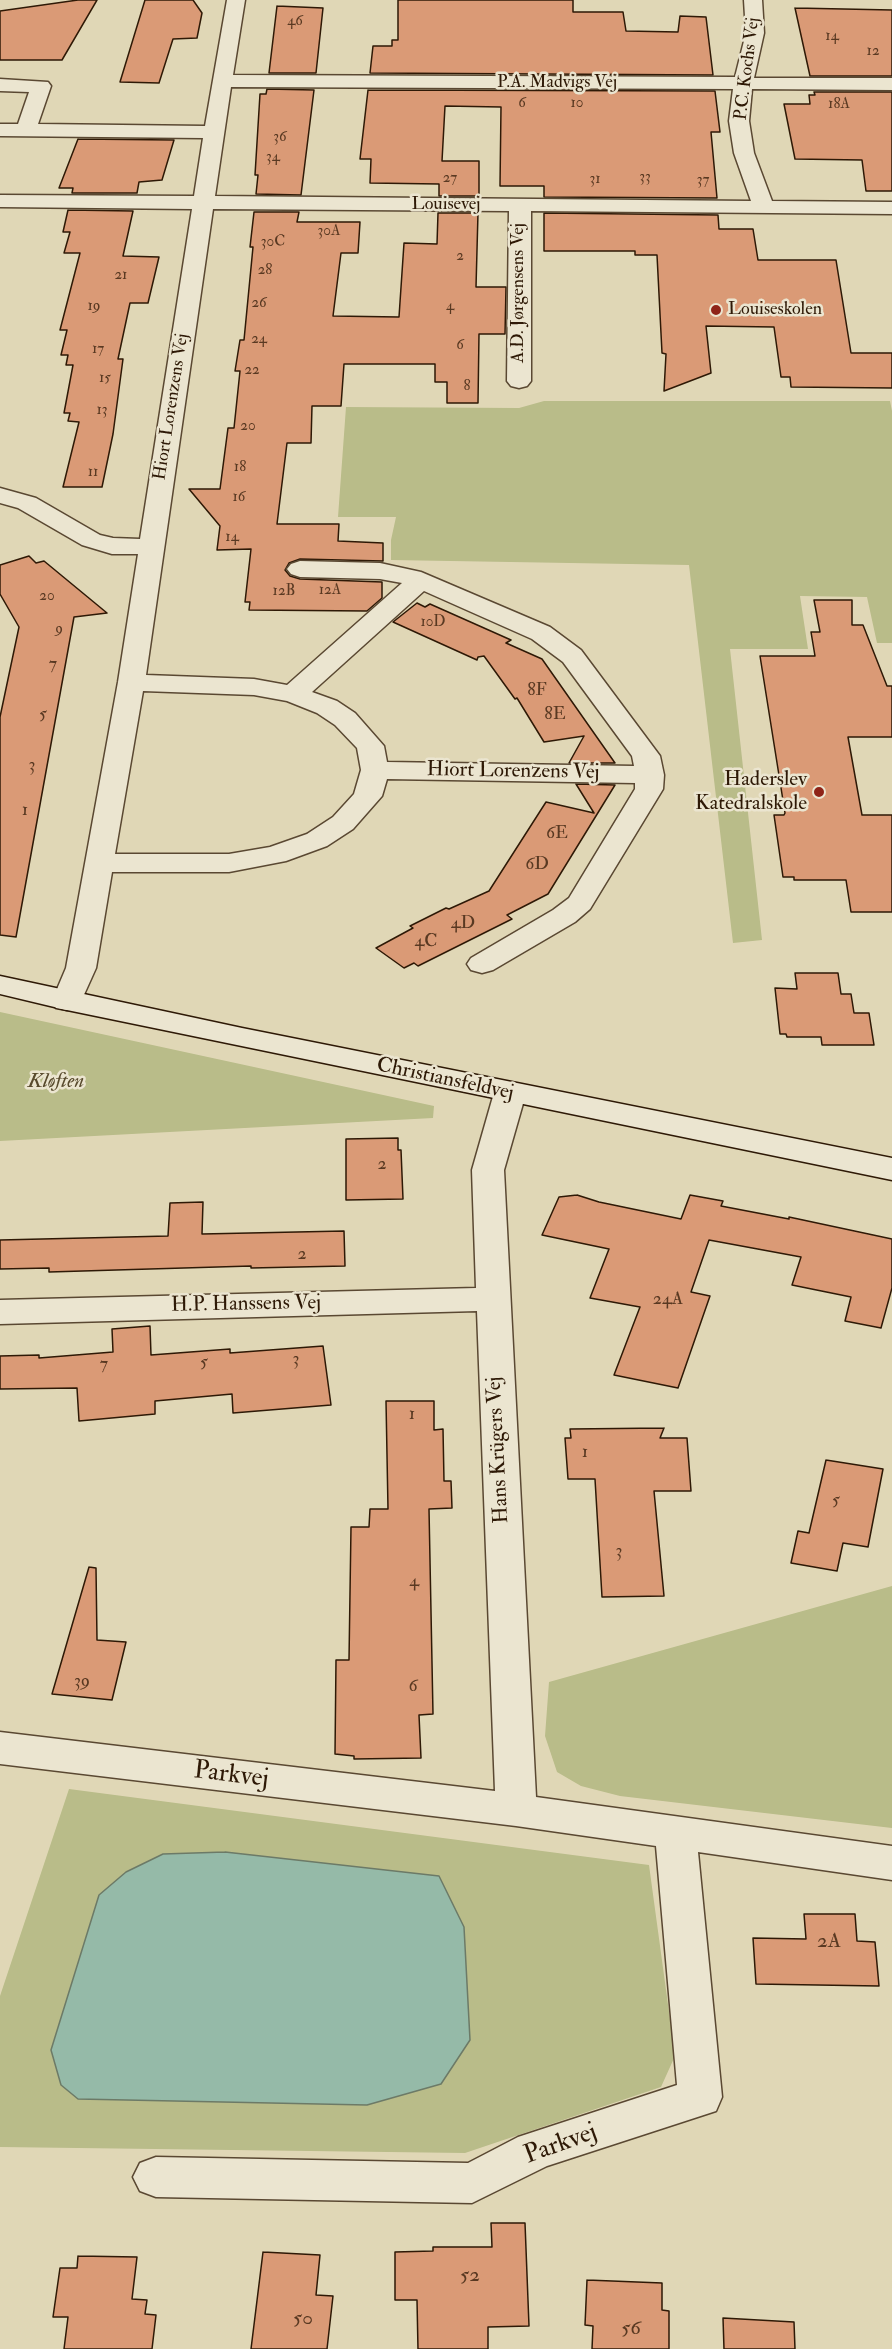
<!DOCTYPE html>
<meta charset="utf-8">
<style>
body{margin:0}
canvas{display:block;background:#e0d7b6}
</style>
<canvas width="892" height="2349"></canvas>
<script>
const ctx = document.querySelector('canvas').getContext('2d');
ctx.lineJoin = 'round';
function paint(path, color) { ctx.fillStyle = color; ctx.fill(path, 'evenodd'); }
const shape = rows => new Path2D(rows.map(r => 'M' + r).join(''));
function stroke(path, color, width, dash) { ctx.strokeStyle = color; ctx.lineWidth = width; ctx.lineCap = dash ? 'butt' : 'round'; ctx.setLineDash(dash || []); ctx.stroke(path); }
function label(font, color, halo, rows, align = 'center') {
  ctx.font = font + ' "IM FELL Double Pica",serif'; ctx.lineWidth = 5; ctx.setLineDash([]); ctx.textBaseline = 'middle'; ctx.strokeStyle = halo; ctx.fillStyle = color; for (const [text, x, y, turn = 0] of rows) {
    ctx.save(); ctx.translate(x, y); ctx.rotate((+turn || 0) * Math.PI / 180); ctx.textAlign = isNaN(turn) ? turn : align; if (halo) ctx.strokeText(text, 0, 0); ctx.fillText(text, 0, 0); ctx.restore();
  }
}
const green = shape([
 [544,401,890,401,892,411,892,643,877,643,867,597,800,596,808,649,730,649,762,940,733,943,689,565,391,560,391,540,396,517,338,517,346,407,519,408],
 [0,1012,434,1106,433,1118,0,1141],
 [892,1586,892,1828,620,1796,581,1786,557,1772,545,1736,549,1682],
 [69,1789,649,1865,675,2056,661,2087,465,2153,0,2147,0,1996]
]);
const water = shape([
 [225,1852,439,1876,464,1927,470,2040,441,2084,367,2105,78,2099,61,2085,51,2050,99,1895,126,1872,163,1854,225,1852]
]);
const building = shape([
 [78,0,97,0,62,60,0,60,0,11,78,0],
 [145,0,193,0,202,13,197,38,173,39,159,83,120,82,145,0],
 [398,0,573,0,573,12,623,12,626,31,678,32,680,16,706,17,713,75,370,73,373,46,392,46,392,40,398,40,398,0],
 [277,6,323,8,316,73,269,73,277,6],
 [795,8,892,10,892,76,810,76,795,8],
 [267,89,314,90,301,195,256,194,258,175,255,175,260,94,266,94,267,89],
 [368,90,715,91,720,132,711,132,717,198,544,197,544,186,500,186,501,107,445,106,442,161,479,161,479,196,439,196,439,184,370,183,371,159,360,159,368,90],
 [814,92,892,92,892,191,866,191,862,160,795,159,784,104,810,104,809,95,815,95,814,92],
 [78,139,174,140,162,180,139,182,137,193,72,193,73,188,59,188,78,139],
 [68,210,133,211,123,256,159,257,148,303,130,303,118,359,123,359,113,434,102,487,63,487,79,422,68,421,70,413,64,413,73,365,66,365,68,355,61,355,67,330,60,330,80,253,64,253,70,232,63,232,68,210],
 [254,212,299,212,297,222,360,222,358,253,341,253,333,316,399,317,404,243,437,244,438,213,478,213,476,287,506,287,505,334,479,334,478,403,447,403,447,382,435,382,435,364,344,364,341,406,312,406,311,443,287,443,277,524,339,524,338,541,383,543,383,561,300,559,289,563,285,570,290,576,300,579,382,582,382,598,367,611,249,610,250,602,245,602,251,549,217,550,220,526,189,489,220,489,228,428,234,428,240,371,235,371,240,340,244,340,253,247,250,247,254,212],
 [544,213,718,215,719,229,753,229,758,260,836,260,851,353,892,353,892,388,791,387,790,377,781,377,774,327,706,326,711,373,664,391,666,354,662,353,657,255,635,255,635,251,544,251,544,213],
 [29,556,36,563,44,561,107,613,74,617,16,937,0,935,0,717,19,627,0,594,0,565,29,556],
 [814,600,852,600,852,625,863,625,887,686,892,686,892,737,848,737,862,815,892,815,892,912,851,912,846,880,794,880,794,877,783,877,774,815,784,815,785,813,760,656,815,656,811,632,820,632,814,600],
 [417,603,425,607,430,604,511,640,506,643,542,659,615,763,569,763,584,736,544,742,517,698,515,699,484,656,478,657,477,660,393,622,417,603],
 [576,784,615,785,548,894,507,915,512,919,418,966,414,963,404,968,376,948,413,928,410,926,446,908,449,909,489,891,546,802,594,813,576,784],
 [795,973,838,973,841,994,851,994,854,1013,869,1013,874,1045,822,1045,821,1037,787,1037,786,1034,780,1034,775,988,797,989,795,973],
 [398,1138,398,1150,401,1150,403,1199,346,1200,346,1139,398,1138],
 [577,1195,599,1202,681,1219,690,1195,723,1201,721,1206,789,1219,789,1217,892,1239,892,1288,881,1328,845,1321,851,1297,792,1285,801,1257,709,1240,691,1292,710,1296,678,1388,614,1375,640,1307,590,1298,609,1249,542,1235,559,1197,577,1195],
 [203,1202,202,1234,344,1231,345,1266,251,1268,251,1266,49,1272,49,1268,0,1269,0,1240,168,1236,170,1203,203,1202],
 [150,1326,151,1355,230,1349,230,1353,323,1346,331,1405,233,1413,232,1394,155,1401,155,1414,79,1421,77,1388,0,1389,0,1356,39,1355,39,1358,113,1352,112,1329,150,1326],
 [386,1401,434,1401,434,1430,443,1429,444,1481,451,1481,452,1508,429,1509,433,1714,419,1715,421,1758,354,1759,354,1756,335,1754,336,1660,349,1660,351,1527,369,1527,370,1509,388,1509,386,1401],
 [664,1428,660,1438,687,1438,691,1491,654,1491,664,1596,602,1597,595,1479,568,1479,565,1438,571,1438,570,1429,664,1428],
 [826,1460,883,1469,868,1547,843,1543,837,1571,791,1563,798,1531,809,1533,826,1460],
 [89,1567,96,1568,97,1640,126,1642,112,1700,52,1694,89,1567],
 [804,1914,855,1914,857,1941,875,1942,879,1986,756,1984,753,1938,806,1939,804,1914],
 [491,2223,525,2223,529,2326,488,2327,488,2349,418,2349,417,2300,395,2300,395,2252,433,2251,433,2247,492,2247,491,2223],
 [263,2252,320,2255,316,2295,333,2296,327,2349,251,2349,263,2252],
 [78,2256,137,2257,132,2299,147,2300,145,2314,156,2315,152,2349,64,2349,68,2317,53,2317,60,2268,77,2268,78,2256],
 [587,2280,662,2283,662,2310,669,2311,669,2349,592,2349,593,2326,585,2325,587,2280],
 [723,2318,794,2322,795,2349,724,2349,723,2318]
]);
const street = shape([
 [227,0,245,0,233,75,735,77,746,33,744,0,762,0,764,33,754,78,892,78,892,90,752,89,749,121,754,153,772,201,892,202,892,214,531,211,531,381,527,386,519,388,511,386,507,381,509,211,213,209,146,675,254,679,287,685,402,583,380,579,300,577,291,574,287,569,291,564,300,561,380,563,421,572,550,627,581,650,660,756,664,775,663,789,590,909,575,922,493,970,482,973,471,970,467,964,471,958,553,910,569,898,635,789,635,783,387,779,382,796,353,829,327,846,286,861,229,872,112,872,96,968,78,1008,67,1010,56,1008,52,1001,66,968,118,682,138,554,112,554,82,545,18,508,0,503,0,488,36,498,100,535,113,538,140,539,192,209,0,207,0,195,194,196,203,138,0,136,0,124,18,124,29,92,0,91,0,79,48,82,51,86,38,124,205,126,227,0],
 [231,87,733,89,729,121,734,153,751,201,215,196,231,87],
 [424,591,532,639,563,662,632,756,634,766,387,762,384,746,355,713,337,701,312,692,424,591],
 [143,691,254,695,287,701,317,713,335,725,357,748,361,770,354,794,333,817,307,834,270,847,229,854,115,854,143,691],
 [510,1083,521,1086,526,1093,504,1170,536,1797,892,1846,892,1880,698,1852,722,2097,716,2111,547,2166,472,2203,156,2197,140,2191,133,2177,140,2163,156,2157,468,2163,518,2137,677,2085,656,1846,516,1826,0,1764,0,1732,495,1791,477,1311,0,1324,0,1300,476,1288,472,1170,494,1093,499,1086,510,1083]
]);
const secondary = shape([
 [0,976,242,1028,892,1158,892,1180,67,1010,0,994,0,976]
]);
const markers = [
 [716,310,6,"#8f2418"],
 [819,792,6,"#8f2418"]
];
const farNumbernames = [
 ["46",295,22],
 ["14",832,37],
 ["12",873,52],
 ["6",522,104],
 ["10",577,104],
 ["18A",839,105],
 ["36",280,138],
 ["34",273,158],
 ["33",645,178],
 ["27",450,179],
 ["31",595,180],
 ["37",703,181],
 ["30A",329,232],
 ["30C",273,243],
 ["2",460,257],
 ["28",265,271],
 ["21",121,276],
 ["26",259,304],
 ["19",94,307],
 ["4",450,307],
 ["24",259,340],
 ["6",460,346],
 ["17",98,350],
 ["22",252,371],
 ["15",105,379],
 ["8",467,387],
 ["13",102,411],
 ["20",248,427],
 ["18",240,468],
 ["11",93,473],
 ["16",239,498],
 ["14",232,538],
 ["12A",330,591],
 ["12B",284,592],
 ["20",47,597],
 ["10D",433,623],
 ["9",59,630]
];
const farStreetnames = [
 ["P.C. Kochs Vej",748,69,-83],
 ["P.A. Madvigs Vej",557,83],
 ["Louisevej",446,205],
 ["A.D. Jørgensens Vej",519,293,-90],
 ["Hiort Lorenzens Vej",172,407,-81]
];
const farPoinames = [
 ["Louiseskolen",728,310]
];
const numberNames = [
 ["7",53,665],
 ["8F",537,691],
 ["5",43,715],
 ["8E",555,715],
 ["3",32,766],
 ["1",25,811],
 ["6E",557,834],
 ["6D",537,865],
 ["4D",463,924],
 ["4C",426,942],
 ["2",382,1165],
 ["2",302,1255],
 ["24A",668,1300],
 ["3",296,1360],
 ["5",204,1363],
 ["7",104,1365],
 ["1",412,1415],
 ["1",585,1453],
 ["5",836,1501],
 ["3",619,1552],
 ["4",414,1582],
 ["39",82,1682],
 ["6",413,1687]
];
const streetNames = [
 ["Hiort Lorenzens Vej",513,772,1],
 ["Christiansfeldvej",445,1080,12],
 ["H.P. Hanssens Vej",246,1305,-1],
 ["Hans Krügers Vej",499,1450,-93]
];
const poiNames = [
 ["Haderslev",807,780],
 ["Katedralskole",807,804]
];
const parkNames = [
 ["Kløften",56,1082]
];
const nearNumbernames = [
 ["2A",829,1942],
 ["52",470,2276],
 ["50",303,2319],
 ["56",631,2329]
];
const nearStreetnames = [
 ["Parkvej",231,1776,7],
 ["Parkvej",561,2145,-20]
];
paint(green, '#b9bc89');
paint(water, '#95baa8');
stroke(water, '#6c7a67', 1.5);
paint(building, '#da9a76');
stroke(building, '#2e1906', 1.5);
stroke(street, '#5a4832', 3);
stroke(secondary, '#2e1906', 3);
paint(street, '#ebe5d0');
paint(secondary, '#ebe5d0');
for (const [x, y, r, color] of markers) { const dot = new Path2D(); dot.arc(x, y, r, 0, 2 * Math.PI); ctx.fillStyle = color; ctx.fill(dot); stroke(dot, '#ebe5d0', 2); }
label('15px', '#593922', null, farNumbernames);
label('18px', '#2e1906', '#ebe5d0', farStreetnames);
label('18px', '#2e1906', '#ebe5d0', farPoinames, 'left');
label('18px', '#593922', null, numberNames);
label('21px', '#2e1906', '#ebe5d0', streetNames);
label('21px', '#2e1906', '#ebe5d0', poiNames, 'right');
label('italic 21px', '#584a2d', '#ebe5d0', parkNames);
label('21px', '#593922', null, nearNumbernames);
label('26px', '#2e1906', '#ebe5d0', nearStreetnames);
</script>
